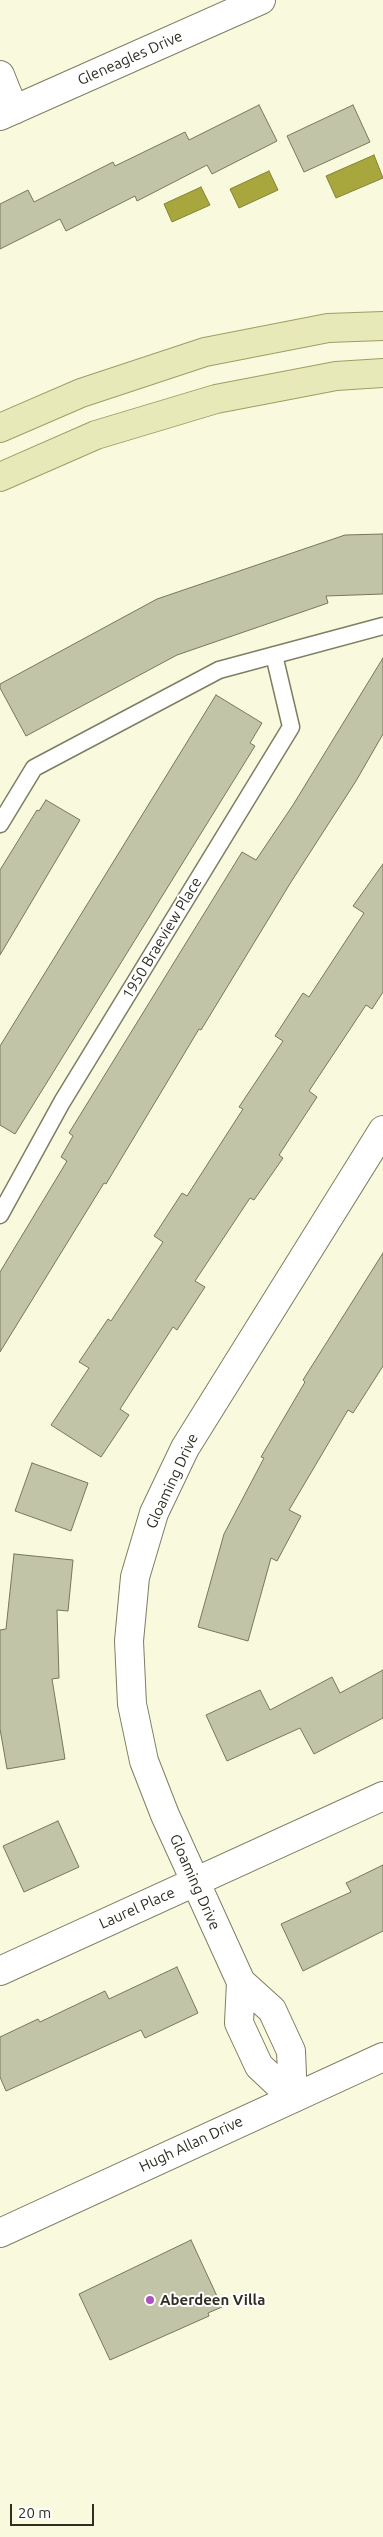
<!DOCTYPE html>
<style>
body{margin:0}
#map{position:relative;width:383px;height:2537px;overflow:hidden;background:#f9fadd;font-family:Ubuntu,sans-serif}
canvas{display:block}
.scale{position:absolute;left:10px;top:2504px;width:84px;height:22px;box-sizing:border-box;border:2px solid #2e2e23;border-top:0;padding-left:6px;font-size:15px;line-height:18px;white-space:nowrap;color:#2e2e23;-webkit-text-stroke:4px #fff;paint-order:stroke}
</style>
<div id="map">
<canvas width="383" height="2537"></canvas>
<div class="scale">20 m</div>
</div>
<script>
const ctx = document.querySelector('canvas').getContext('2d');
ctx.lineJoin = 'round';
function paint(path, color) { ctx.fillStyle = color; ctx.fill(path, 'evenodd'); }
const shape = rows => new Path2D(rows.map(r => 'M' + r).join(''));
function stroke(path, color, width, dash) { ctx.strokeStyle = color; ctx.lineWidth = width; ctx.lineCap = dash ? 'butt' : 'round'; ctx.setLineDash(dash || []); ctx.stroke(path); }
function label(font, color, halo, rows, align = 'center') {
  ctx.font = font + ' Ubuntu,sans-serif'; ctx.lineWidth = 4; ctx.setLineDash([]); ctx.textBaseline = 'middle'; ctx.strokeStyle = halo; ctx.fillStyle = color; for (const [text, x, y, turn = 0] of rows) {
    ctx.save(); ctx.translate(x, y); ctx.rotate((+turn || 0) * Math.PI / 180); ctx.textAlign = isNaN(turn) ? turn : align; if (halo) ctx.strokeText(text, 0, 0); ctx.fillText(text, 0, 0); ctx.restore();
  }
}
const water = shape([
 [374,155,383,178,336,198,326,176,374,155],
 [269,171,278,190,239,208,230,189,269,171],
 [201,187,210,205,172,222,164,204,201,187]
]);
const building = shape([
 [259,105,277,141,212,174,207,165,137,201,135,196,66,231,60,219,0,249,0,204,28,190,34,202,113,162,115,166,185,132,189,140,259,105],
 [353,105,370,142,304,172,287,136,353,105],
 [383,534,383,594,326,596,328,603,177,655,26,736,0,688,0,684,157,599,345,535,383,534],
 [383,658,383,734,356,781,291,882,201,1030,199,1029,106,1184,104,1183,0,1352,0,1272,67,1161,61,1157,73,1136,69,1133,242,852,256,860,293,805,383,658],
 [216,695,262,723,250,743,255,746,15,1134,0,1125,0,1046,216,695],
 [46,800,80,820,0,955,0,870,37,810,39,811,46,800],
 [383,864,383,992,372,1009,366,1005,309,1091,317,1097,279,1155,283,1158,254,1200,250,1198,195,1281,205,1287,177,1330,173,1327,120,1409,129,1415,101,1457,51,1425,89,1368,79,1362,108,1319,111,1321,163,1242,154,1236,182,1193,187,1196,243,1109,239,1107,283,1041,275,1036,303,993,309,997,364,913,353,906,383,864],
 [383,1253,383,1366,353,1413,348,1410,289,1510,301,1516,277,1561,271,1558,248,1641,198,1627,224,1534,264,1458,261,1457,305,1382,303,1380,383,1253],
 [32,1463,88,1483,71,1531,15,1511,32,1463],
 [14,1554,73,1560,68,1611,57,1610,59,1678,52,1679,65,1759,7,1769,0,1729,0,1630,6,1629,14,1554],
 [383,1670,383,1718,314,1754,300,1728,227,1761,206,1715,260,1690,270,1710,332,1677,340,1693,383,1670],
 [58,1821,79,1867,24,1892,3,1846,58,1821],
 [383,1865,383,1931,303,1971,281,1924,351,1892,346,1883,383,1865],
 [177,1967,198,2013,145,2038,141,2030,6,2091,0,2077,0,2037,38,2019,40,2022,105,1991,109,1999,177,1967],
 [191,2240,222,2307,208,2313,209,2316,110,2360,79,2294,191,2240]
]);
const lane = shape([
 [0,824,34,768,219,670,383,626],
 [0,1215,62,1102,291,727,274,655]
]);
const street = shape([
 [0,75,14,110],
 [0,116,261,0],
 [0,1971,383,1796],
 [241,1982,239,2023,259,2066,293,2098],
 [293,2098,291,2051,272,2010,241,1982,165,1815,144,1761,132,1704,129,1641,135,1577,154,1513,185,1448,383,1130]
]);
const secondary = shape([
 [0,2233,383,2057]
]);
const primary = shape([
 [0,428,81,393,205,352,328,328,383,326],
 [0,477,96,435,216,399,336,376,383,373]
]);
const markers = [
 [150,2300,5,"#aa52bf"]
];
const streetNames = [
 ["Gleneagles Drive",130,58,-24],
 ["1950 Braeview Place",162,938,-59],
 ["Gloaming Drive",172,1481,-65],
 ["Gloaming Drive",195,1882,66],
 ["Laurel Place",137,1908,-24],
 ["Hugh Allan Drive",191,2144,-25]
];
const poiNames = [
 ["Aberdeen Villa",160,2300]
];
paint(water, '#a7a73d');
stroke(water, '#838335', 1);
paint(building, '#c2c4a7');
stroke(building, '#76775d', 1);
stroke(lane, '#7d7e63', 19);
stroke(street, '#7d7e63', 30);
stroke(secondary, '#7d7e63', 30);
stroke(primary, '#9d9e65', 30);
stroke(lane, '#fff', 16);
stroke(street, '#fff', 28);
stroke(secondary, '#fff', 28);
stroke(primary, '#e8e9b8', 28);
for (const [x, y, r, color] of markers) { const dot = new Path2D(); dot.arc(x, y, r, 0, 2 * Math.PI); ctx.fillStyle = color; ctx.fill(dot); stroke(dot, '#fff', 2); }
label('15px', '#2e2e23', '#fff', streetNames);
label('bold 15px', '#2e2e23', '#fff', poiNames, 'left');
</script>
